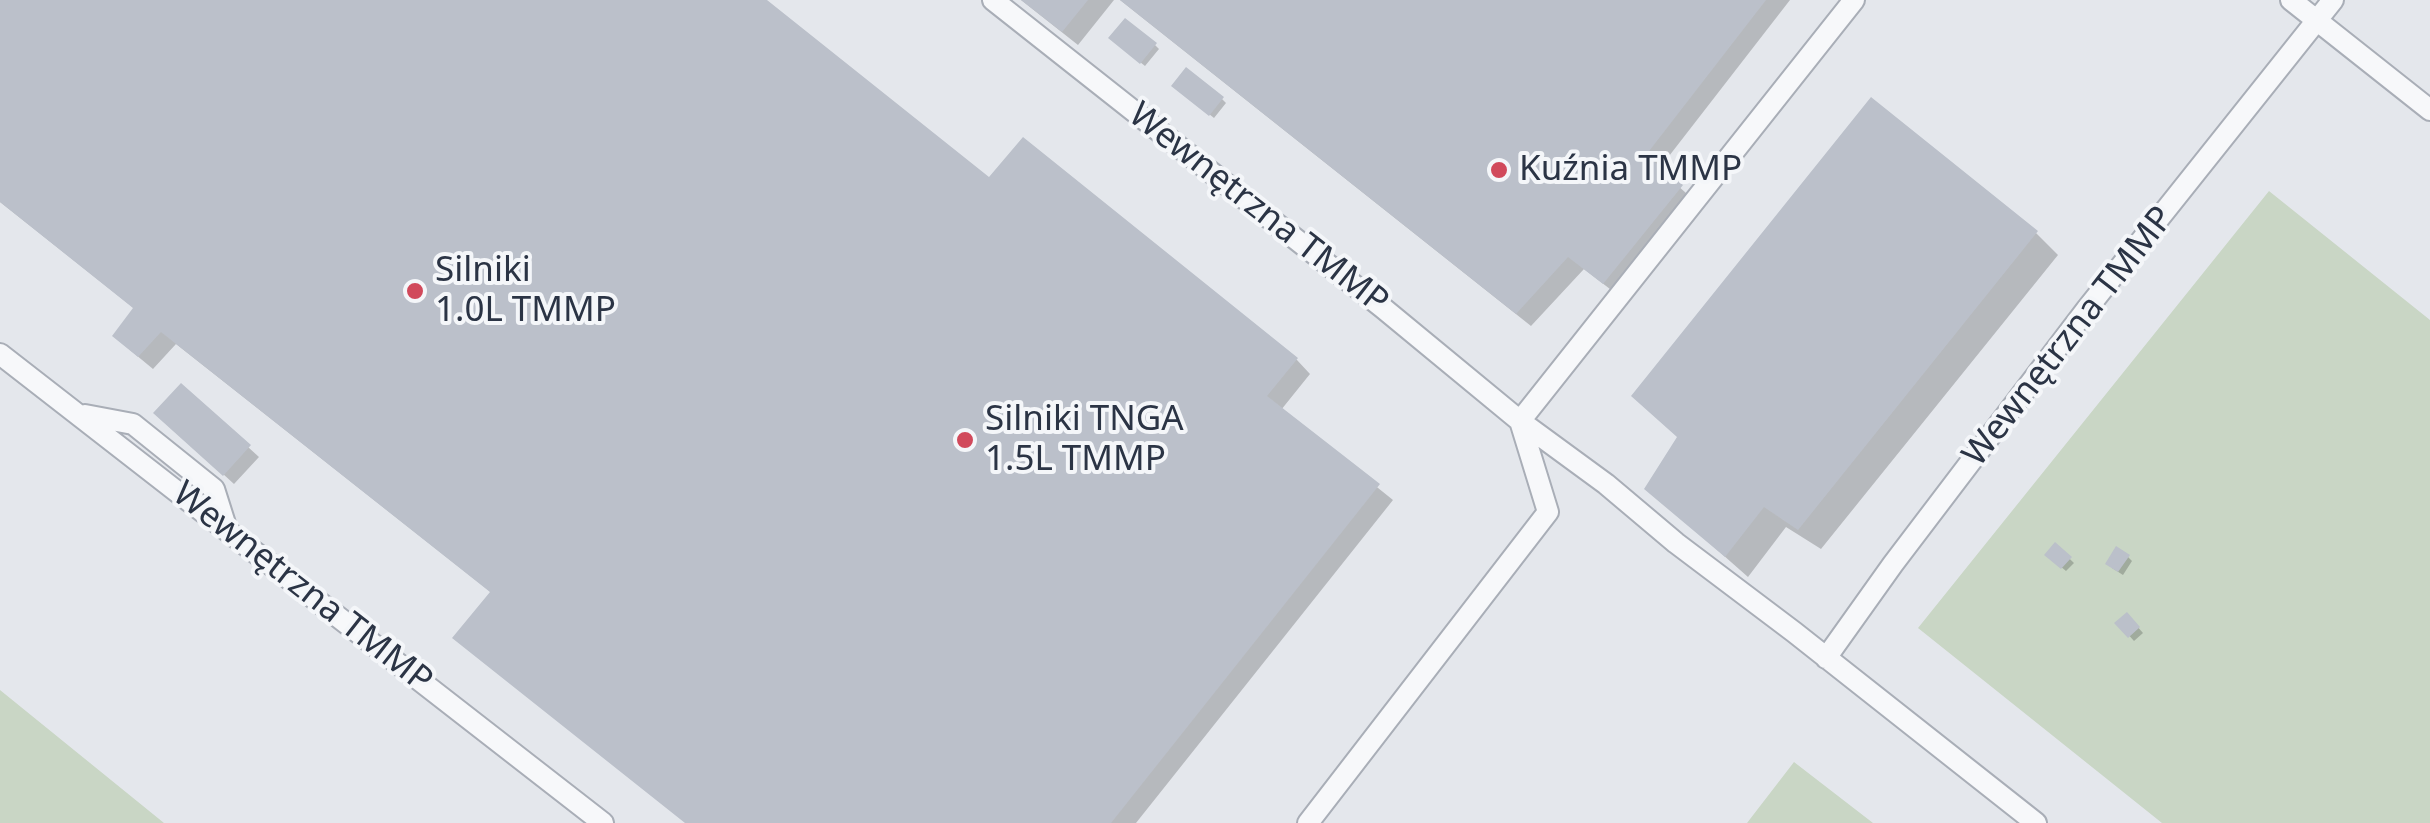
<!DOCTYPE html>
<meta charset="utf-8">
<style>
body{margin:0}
canvas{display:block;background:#e4e7ec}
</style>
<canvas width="2430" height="823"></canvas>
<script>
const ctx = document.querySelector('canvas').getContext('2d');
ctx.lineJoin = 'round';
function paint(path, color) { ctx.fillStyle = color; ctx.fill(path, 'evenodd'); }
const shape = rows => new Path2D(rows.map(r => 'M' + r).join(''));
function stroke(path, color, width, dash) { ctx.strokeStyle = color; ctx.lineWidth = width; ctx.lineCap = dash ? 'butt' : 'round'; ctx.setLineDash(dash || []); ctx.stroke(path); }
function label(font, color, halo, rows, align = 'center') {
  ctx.font = font + ' "Noto Sans",sans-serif'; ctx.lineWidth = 8; ctx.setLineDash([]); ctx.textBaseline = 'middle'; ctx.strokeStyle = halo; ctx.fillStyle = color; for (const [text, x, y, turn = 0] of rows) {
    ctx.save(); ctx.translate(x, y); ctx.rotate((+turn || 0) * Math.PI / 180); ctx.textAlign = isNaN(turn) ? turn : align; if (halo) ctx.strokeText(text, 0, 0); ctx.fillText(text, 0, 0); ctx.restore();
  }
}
const green = shape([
 [2269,191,2430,320,2430,823,2162,823,1918,628],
 [0,690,164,823,0,823],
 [1794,762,1873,823,1747,823]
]);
const shadow = shape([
 [0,0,762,0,990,181,1023,141,1297,360,1310,374,1281,410,1393,500,1136,823,687,823,455,638,492,593,176,344,153,369,130,350,135,309,0,202],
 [1021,0,1114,0,1078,45],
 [1120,0,1790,0,1659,169,1695,201,1619,296,1584,269,1531,326],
 [1115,42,1155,45,1159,49,1145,66],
 [1179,90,1222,99,1226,103,1214,118],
 [2036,233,2058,255,1821,549,1786,527,1748,577,1647,488],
 [181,386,259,457,234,484,166,422],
 [2055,545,2074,563,2066,571,2047,555],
 [2128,557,2132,561,2123,575,2112,568],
 [2127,615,2143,633,2134,641,2118,623]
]);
const building = shape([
 [0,0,767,0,989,177,1023,137,1298,358,1267,396,1380,484,1111,823,685,823,452,638,490,592,161,332,138,357,112,336,133,308,0,202],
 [1021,0,1088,0,1062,32],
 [1120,0,1766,0,1646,155,1683,185,1603,284,1568,257,1516,314],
 [1125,18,1157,43,1140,64,1108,38],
 [1186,67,1224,97,1209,116,1171,86],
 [1871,97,2038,231,1798,530,1764,507,1725,557,1644,489,1677,437,1631,396],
 [181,383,251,445,223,476,153,413],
 [2055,542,2072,557,2061,569,2044,555],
 [2116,546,2130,555,2118,572,2105,564],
 [2127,612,2140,627,2128,638,2114,623]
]);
const lane = shape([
 [993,0,1383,308,1520,421,1606,484,1676,543,1794,632,2036,823],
 [2291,0,2430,110],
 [0,354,603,823],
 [85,415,133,424,214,489,227,530],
 [1520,421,1854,0],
 [1826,658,1893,564,2086,310,2333,0],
 [1308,823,1548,512,1520,421]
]);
const markers = [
 [1499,170,10,"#d1495b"],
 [415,291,10,"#d1495b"],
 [965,440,10,"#d1495b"]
];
const poiNames = [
 ["Kuźnia TMMP",1519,170],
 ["Silniki",435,271],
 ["1.0L TMMP",435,311],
 ["Silniki TNGA",985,420],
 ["1.5L TMMP",985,460]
];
const streetNames = [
 ["Wewnętrzna TMMP",1258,209,38],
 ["Wewnętrzna TMMP",2069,337,-52],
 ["Wewnętrzna TMMP",302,588,38]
];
paint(green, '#c9d6c5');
paint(shadow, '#0003');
paint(building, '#bbc0ca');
stroke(lane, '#a9aeb7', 24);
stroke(lane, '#f7f8fa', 20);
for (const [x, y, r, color] of markers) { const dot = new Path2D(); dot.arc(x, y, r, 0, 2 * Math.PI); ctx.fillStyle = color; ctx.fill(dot); stroke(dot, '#f4f6f9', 4); }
label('35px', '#2b3445', '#f4f6f9', poiNames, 'left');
label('35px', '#2b3445', '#f4f6f9', streetNames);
</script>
